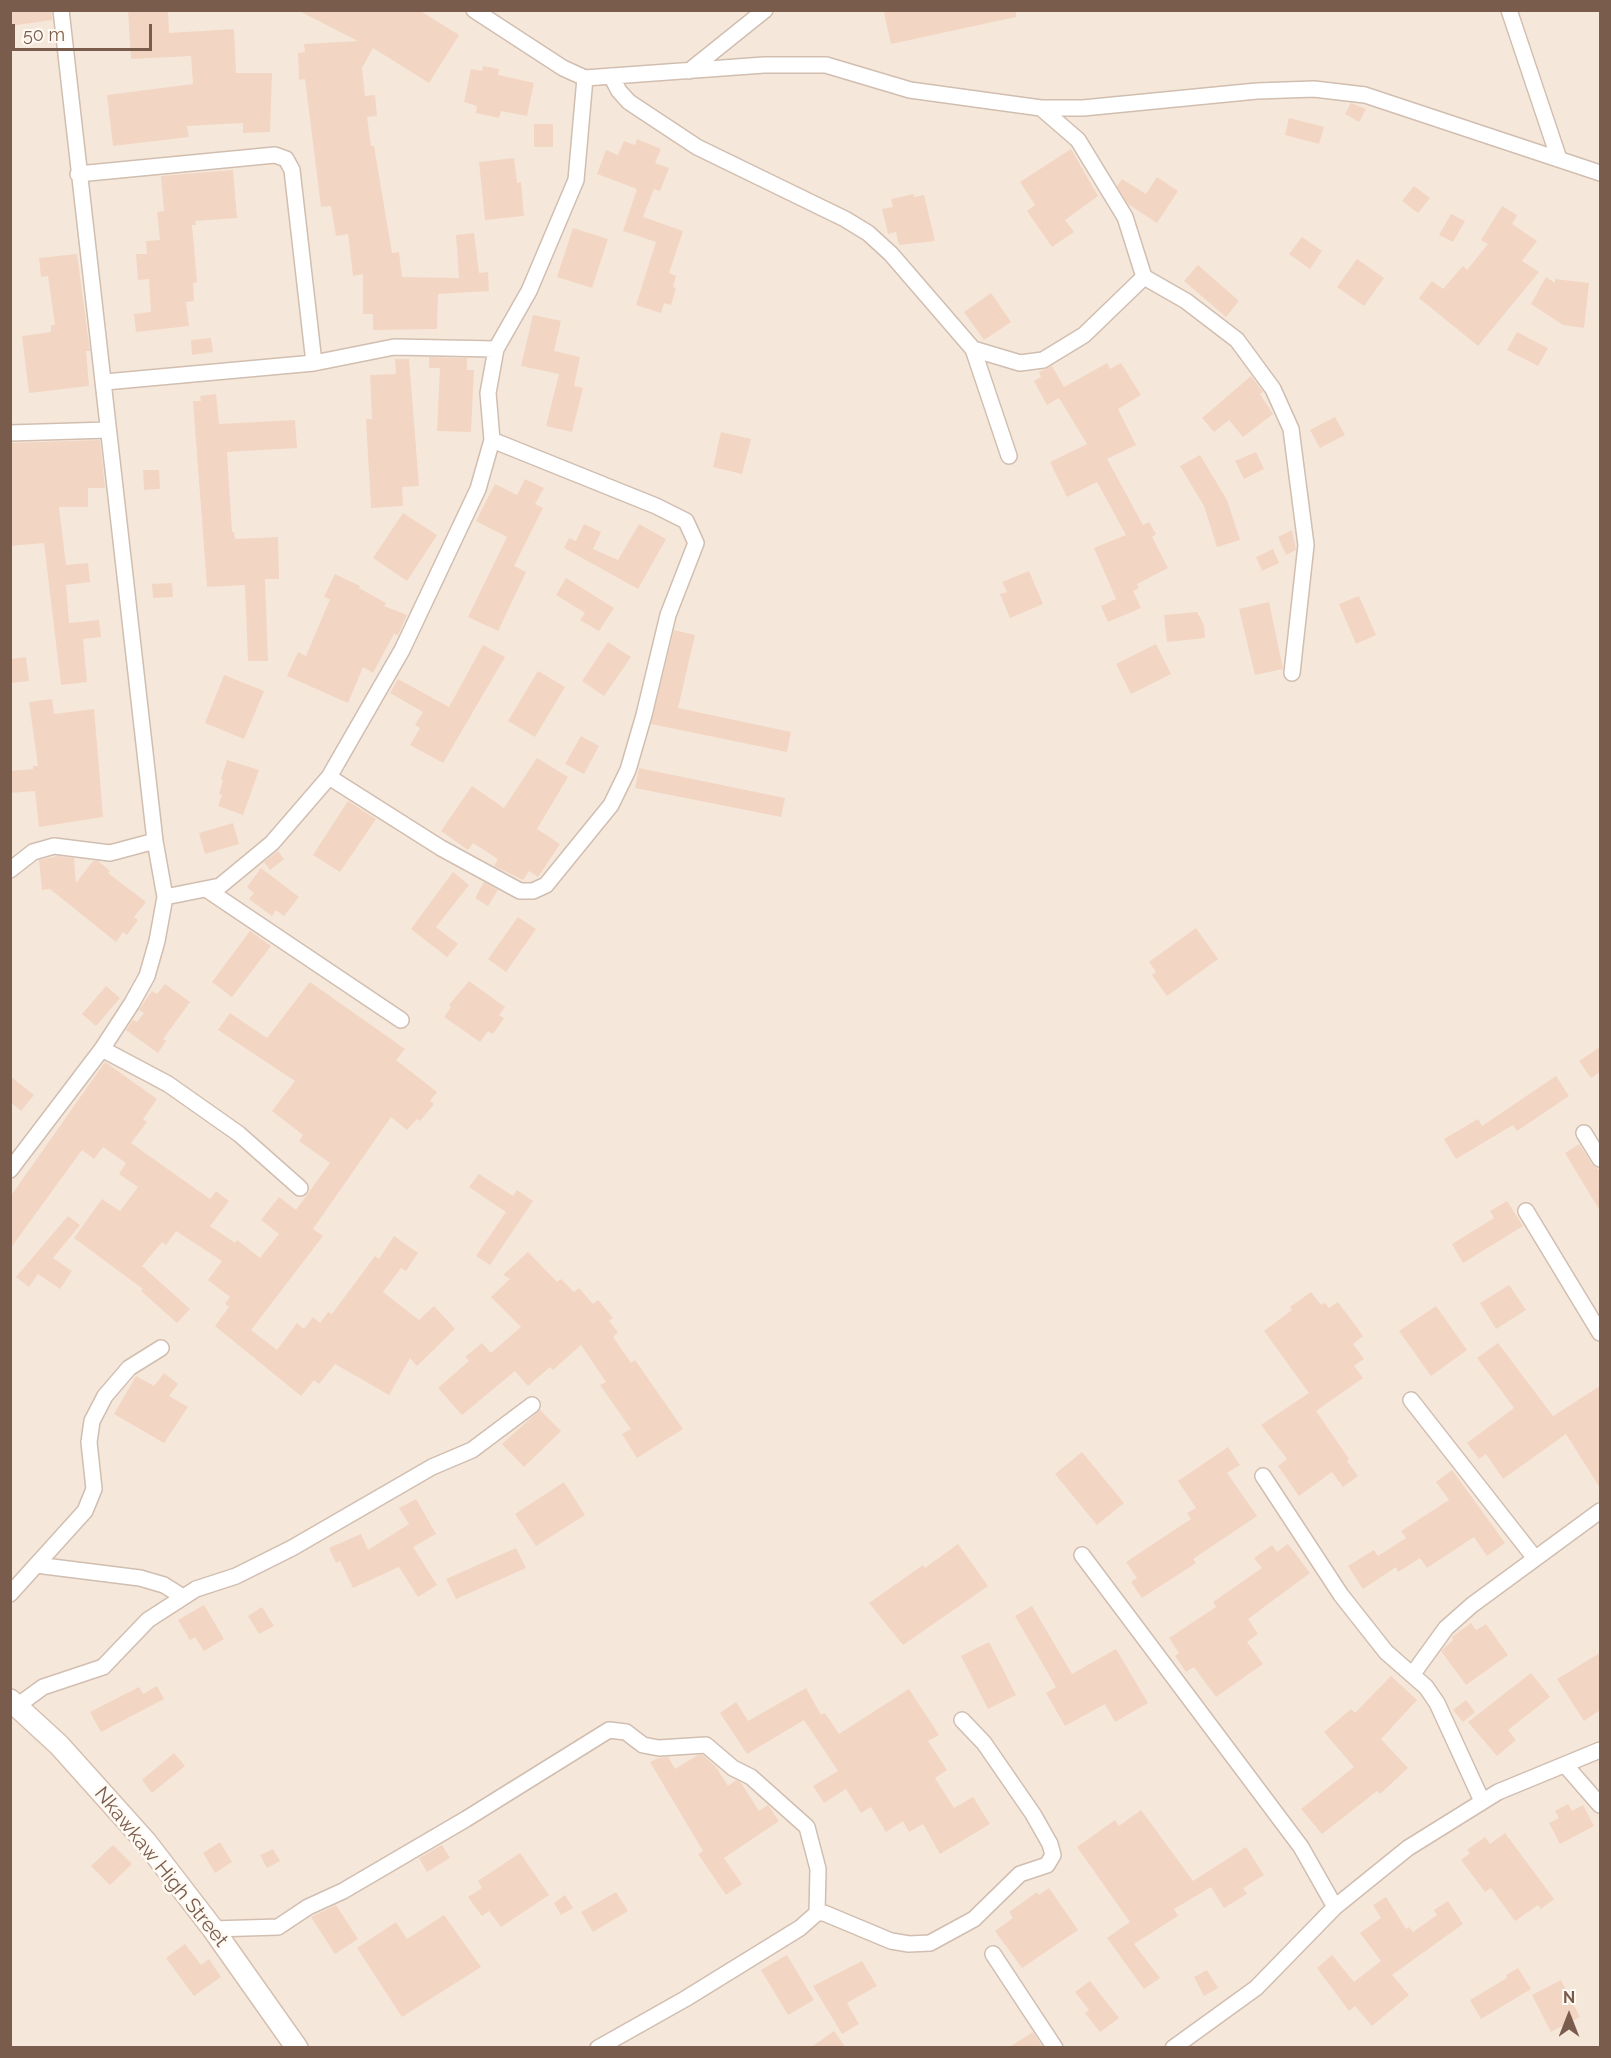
<!DOCTYPE html>
<style>
body{margin:0}
#map{position:relative;width:1611px;height:2058px;overflow:hidden;background:#fdf6ec;font-family:Raleway,sans-serif}
canvas{display:block}
.frame{position:absolute;inset:0;border:12px solid #7a5c4d;pointer-events:none}
.north{position:absolute;left:1539px;top:1986px;width:60px;height:60px;-webkit-text-stroke:4px #fffaf3;paint-order:stroke;rotate:0deg;font-size:16px;font-weight:700;line-height:24px;text-align:center;color:#7a5c4d}
.north::after{content:'';display:block;margin:auto;width:21px;height:27px;background:#7a5c4d;clip-path:polygon(50% 0,100% 100%,50% 72%,0 100%)}
.scale{position:absolute;left:12px;top:24px;width:140px;height:27px;box-sizing:border-box;border:3px solid #7a5c4d;border-top:0;padding-left:8px;font-size:18px;line-height:21px;white-space:nowrap;color:#7a5c4d;-webkit-text-stroke:4px #fffaf3;paint-order:stroke}
</style>
<div id="map">
<canvas width="1611" height="2058"></canvas>
<div class="frame"></div>
<div class="north">N</div>
<div class="scale">50 m</div>
</div>
<script>
const ctx = document.querySelector('canvas').getContext('2d');
ctx.lineJoin = 'round';
function paint(path, color) { ctx.fillStyle = color; ctx.fill(path, 'evenodd'); }
const shape = rows => new Path2D(rows.map(r => 'M' + r).join(''));
function stroke(path, color, width, dash) { ctx.strokeStyle = color; ctx.lineWidth = width; ctx.lineCap = dash ? 'butt' : 'round'; ctx.setLineDash(dash || []); ctx.stroke(path); }
function label(font, color, halo, rows, align = 'center') {
  ctx.font = font + ' Raleway,sans-serif'; ctx.lineWidth = 5; ctx.setLineDash([]); ctx.textBaseline = 'middle'; ctx.strokeStyle = halo; ctx.fillStyle = color; for (const [text, x, y, turn = 0] of rows) {
    ctx.save(); ctx.translate(x, y); ctx.rotate((+turn || 0) * Math.PI / 180); ctx.textAlign = isNaN(turn) ? turn : align; if (halo) ctx.strokeText(text, 0, 0); ctx.fillText(text, 0, 0); ctx.restore();
  }
}
const residential = shape([
 [11,11,1600,11,1600,2047,11,2047]
]);
const building = shape([
 [10,10,51,10,52,20,10,26],
 [128,10,168,10,169,33,234,29,236,73,272,73,270,132,243,133,243,123,187,126,189,137,113,146,107,95,193,84,191,56,131,59],
 [297,10,419,10,459,35,429,83,373,48,362,68,365,96,375,95,377,116,367,117,371,146,374,146,392,253,399,252,402,277,459,278,456,235,474,233,479,273,488,272,489,291,438,294,437,329,373,330,373,314,363,314,363,274,353,276,348,234,336,236,331,206,321,207,305,79,299,80,298,53,305,52,304,44,358,41],
 [894,10,1016,10,1016,17,891,44,884,13],
 [483,66,499,69,498,75,534,83,527,116,501,111,499,118,476,113,477,106,464,102,471,69,482,71],
 [1351,103,1366,109,1359,122,1345,114],
 [1289,118,1324,127,1319,144,1285,135],
 [534,124,553,124,553,147,534,147],
 [637,139,661,149,655,163,669,168,660,191,654,189,643,217,683,231,669,273,676,276,673,287,676,288,671,305,664,303,661,313,636,305,656,242,623,231,637,189,597,174,606,150,618,155,624,141,635,145],
 [1071,149,1098,196,1065,220,1074,232,1052,247,1027,211,1035,205,1020,182],
 [514,158,517,183,521,182,524,216,485,220,479,162],
 [233,170,237,218,195,221,196,225,192,225,197,282,193,283,194,301,186,302,189,326,136,332,134,314,151,312,149,279,138,280,136,254,147,254,146,241,160,240,157,212,164,211,161,176],
 [1157,177,1178,191,1157,223,1128,204,1117,186,1122,179,1146,194],
 [1414,186,1430,198,1418,213,1402,201],
 [914,194,914,197,924,195,935,241,899,245,896,232,888,234,882,209,893,207,891,199],
 [1502,206,1517,215,1512,224,1537,241,1522,261,1539,272,1478,346,1419,298,1432,281,1443,289,1463,266,1467,270,1488,244,1481,240],
 [1451,214,1465,221,1453,242,1439,235],
 [573,228,608,239,592,288,557,277],
 [1302,237,1322,251,1310,269,1289,254],
 [77,254,90,351,86,351,89,386,29,393,22,336,51,332,51,325,55,325,48,276,41,277,39,258],
 [1357,259,1384,278,1364,306,1337,287],
 [1198,265,1239,301,1226,317,1184,281],
 [1546,277,1555,283,1555,279,1589,283,1584,328,1563,325,1531,304],
 [991,293,1011,322,984,340,964,312],
 [533,315,561,321,554,351,580,357,574,386,583,388,572,432,546,426,559,374,521,366],
 [1517,332,1548,348,1538,366,1507,350],
 [211,338,213,352,192,355,191,340],
 [429,357,467,358,467,370,474,370,471,432,437,431,440,368,429,368],
 [395,359,409,359,419,486,402,487,403,506,371,508,366,419,372,419,370,375,396,374],
 [1107,363,1110,369,1121,363,1141,395,1118,409,1136,445,1107,459,1143,525,1149,522,1156,534,1152,537,1168,568,1137,584,1139,588,1133,591,1141,608,1108,622,1101,606,1116,599,1094,548,1126,535,1097,482,1067,497,1050,462,1087,444,1059,398,1047,405,1034,381,1041,377,1039,372,1052,366,1064,387],
 [1251,376,1263,392,1260,394,1273,414,1243,437,1229,420,1214,432,1202,418],
 [216,394,219,424,295,420,297,448,227,452,232,532,234,532,235,539,278,537,279,579,265,579,268,661,248,661,245,585,207,587,193,401,201,401,200,396],
 [1335,417,1345,435,1320,448,1310,430],
 [721,432,751,439,742,474,713,467],
 [100,440,105,488,88,488,88,507,59,507,66,565,88,563,90,582,66,585,69,623,99,620,101,637,83,639,87,682,61,685,44,543,10,546,10,443],
 [1256,452,1264,469,1244,479,1235,461],
 [1200,455,1227,500,1240,540,1217,547,1204,506,1180,466],
 [143,470,159,470,160,489,144,490],
 [525,479,544,488,535,504,543,508,514,566,526,572,498,631,468,617,507,537,476,521,495,484,517,495],
 [403,513,437,535,407,581,373,558],
 [584,524,601,532,593,549,618,560,639,524,666,539,638,589,564,548,569,538,576,541],
 [1292,530,1296,550,1286,555,1278,537],
 [1273,549,1279,563,1262,571,1256,557],
 [1029,571,1043,604,1010,618,1000,594,1007,592,1002,582],
 [335,574,360,586,359,588,386,603,384,606,407,615,398,635,394,634,373,673,363,667,348,703,287,676,298,652,306,656,330,599,324,597],
 [566,578,614,608,599,631,580,620,585,613,556,595],
 [172,583,173,597,153,598,152,584],
 [1359,596,1376,635,1356,644,1339,604],
 [1269,602,1283,669,1255,675,1239,609],
 [1197,612,1204,625,1205,638,1167,642,1164,615],
 [674,630,695,635,678,708,791,732,787,752,651,724],
 [608,642,631,657,604,696,582,681],
 [1156,644,1171,674,1131,694,1116,664],
 [483,645,505,657,443,763,410,745,420,728,415,725,423,712,390,693,398,679,449,707],
 [26,657,29,681,10,683,10,659],
 [538,671,565,687,535,737,508,721],
 [224,675,264,691,244,739,205,723],
 [52,699,54,714,94,709,103,817,39,827,35,791,10,793,10,771,33,769,33,766,38,766,29,702],
 [581,736,599,746,584,774,565,764],
 [537,758,568,777,537,829,560,844,538,877,529,871,523,880,494,866,498,859,473,843,468,850,441,831,472,786,504,808],
 [227,760,259,770,243,815,218,806,222,795,219,794,223,780,221,779],
 [639,768,785,798,781,817,635,788],
 [348,801,376,819,340,872,313,855],
 [233,823,239,844,205,854,199,833],
 [278,851,284,859,270,870,264,862],
 [58,856,74,858,76,883,93,861,98,861,110,871,108,873,146,902,134,917,138,920,127,935,123,932,116,942,50,889,42,890,39,860],
 [261,868,299,897,284,916,276,910,272,916,249,899,254,893,247,887],
 [453,872,469,885,436,927,458,944,447,957,411,929],
 [484,882,498,890,488,906,475,898],
 [518,917,536,929,506,972,488,959],
 [1196,928,1218,959,1167,996,1152,975,1156,972,1149,962],
 [250,931,271,946,232,997,212,982],
 [469,981,505,1007,499,1015,504,1018,493,1034,488,1031,480,1042,444,1017,451,1007,449,1005],
 [310,982,405,1049,396,1060,437,1092,430,1101,434,1104,420,1121,417,1119,407,1130,391,1117,313,1229,323,1236,251,1330,277,1350,297,1323,304,1329,313,1317,320,1323,328,1312,332,1314,375,1256,379,1259,394,1236,418,1253,406,1271,401,1268,383,1292,419,1320,434,1306,455,1329,417,1366,410,1358,389,1395,335,1364,319,1384,314,1380,301,1396,215,1326,229,1307,225,1304,230,1297,208,1280,222,1261,176,1231,166,1245,162,1242,142,1266,190,1309,177,1323,141,1291,143,1289,74,1238,102,1199,120,1211,138,1187,119,1174,126,1163,103,1147,94,1159,82,1150,10,1249,10,1197,105,1062,157,1099,143,1119,147,1122,131,1143,210,1199,216,1191,229,1201,210,1226,235,1243,237,1240,260,1258,279,1234,261,1220,279,1197,296,1210,330,1163,299,1141,303,1135,272,1111,295,1081,218,1030,230,1013,267,1038],
 [165,984,190,1002,163,1039,166,1041,158,1053,126,1030,133,1020,137,1022,144,1013,139,1010,152,991,157,994],
 [106,986,120,998,96,1026,82,1014],
 [1600,1047,1600,1072,1591,1078,1579,1061],
 [10,1076,34,1095,21,1111,10,1102],
 [1556,1076,1569,1096,1517,1131,1513,1125,1456,1159,1444,1139,1478,1119,1482,1126],
 [1579,1144,1592,1164,1600,1171,1600,1211,1565,1153],
 [479,1174,513,1196,517,1190,533,1201,490,1265,476,1256,506,1212,469,1187],
 [1507,1201,1523,1226,1463,1263,1452,1244,1494,1218,1490,1211],
 [68,1216,80,1225,53,1258,72,1271,60,1289,38,1274,29,1287,16,1277],
 [528,1252,557,1282,561,1279,574,1292,579,1288,593,1304,598,1300,613,1318,609,1321,618,1332,613,1337,631,1363,635,1360,683,1429,637,1458,622,1434,631,1429,600,1385,606,1382,581,1345,553,1370,550,1367,528,1386,515,1371,462,1415,438,1388,469,1361,465,1357,482,1343,491,1353,521,1327,491,1297,510,1279,503,1275],
 [1509,1285,1526,1310,1496,1329,1480,1303],
 [1311,1292,1321,1305,1325,1303,1329,1308,1338,1302,1363,1336,1353,1344,1364,1359,1354,1366,1363,1378,1316,1411,1349,1459,1347,1461,1358,1476,1343,1487,1332,1472,1299,1496,1278,1466,1287,1459,1261,1425,1309,1393,1264,1331,1292,1310,1290,1307],
 [1436,1306,1467,1350,1431,1376,1399,1331],
 [1498,1343,1553,1416,1600,1386,1600,1488,1566,1434,1503,1479,1486,1454,1479,1459,1467,1443,1514,1408,1477,1358],
 [164,1373,178,1384,169,1396,188,1407,164,1443,114,1414,136,1376,154,1386],
 [540,1410,561,1431,524,1467,502,1444],
 [1228,1447,1240,1465,1227,1473,1257,1516,1193,1559,1196,1563,1142,1598,1131,1582,1137,1578,1126,1562,1191,1519,1187,1513,1196,1508,1178,1481],
 [1082,1452,1124,1503,1097,1525,1055,1474],
 [1452,1470,1505,1543,1487,1556,1474,1537,1427,1568,1420,1558,1398,1572,1396,1567,1363,1589,1348,1566,1374,1550,1378,1556,1406,1538,1401,1531,1449,1500,1436,1482],
 [564,1482,585,1515,536,1546,515,1514],
 [416,1499,436,1534,413,1547,437,1585,418,1597,399,1567,353,1588,340,1561,336,1563,329,1548,361,1534,368,1550,409,1524,399,1508],
 [958,1544,988,1586,903,1645,869,1603,923,1565,925,1568],
 [1288,1544,1310,1573,1248,1619,1258,1634,1247,1642,1263,1664,1216,1697,1194,1667,1186,1672,1175,1656,1179,1653,1169,1638,1216,1607,1213,1602,1262,1568,1254,1558,1272,1545,1277,1552],
 [516,1548,526,1568,456,1599,446,1579],
 [204,1605,224,1639,204,1651,195,1637,190,1640,178,1620],
 [1032,1606,1072,1674,1116,1649,1148,1703,1115,1722,1105,1704,1065,1726,1046,1693,1056,1687,1015,1616],
 [262,1607,274,1626,259,1634,248,1616],
 [1471,1623,1476,1630,1486,1624,1508,1655,1466,1685,1441,1651,1453,1640,1452,1637],
 [989,1642,1016,1695,988,1709,961,1656],
 [1600,1653,1600,1710,1584,1721,1557,1679],
 [1531,1673,1550,1697,1508,1730,1516,1740,1497,1756,1468,1722],
 [1391,1676,1417,1700,1381,1739,1408,1768,1380,1794,1377,1791,1322,1834,1301,1809,1354,1767,1324,1732,1351,1709,1355,1713],
 [157,1686,164,1699,101,1732,90,1712,139,1687,143,1694],
 [806,1688,821,1715,825,1713,839,1734,909,1689,939,1735,928,1741,947,1770,935,1778,954,1808,973,1797,990,1824,940,1854,923,1824,909,1832,903,1821,886,1832,871,1807,861,1813,846,1789,824,1803,813,1786,838,1771,804,1720,747,1754,720,1713,736,1702,748,1721],
 [1466,1700,1475,1712,1463,1722,1453,1710],
 [174,1753,185,1766,152,1793,142,1780],
 [698,1755,703,1755,716,1767,728,1786,736,1780,741,1783,759,1811,768,1805,779,1821,724,1858,742,1884,726,1895,698,1854,703,1851,650,1762,658,1758,668,1757,675,1769],
 [1568,1804,1572,1811,1583,1805,1594,1826,1560,1844,1549,1823,1559,1818,1555,1811],
 [1141,1810,1193,1881,1246,1847,1264,1875,1243,1888,1247,1894,1224,1908,1211,1887,1174,1909,1178,1916,1134,1944,1160,1978,1144,1989,1107,1938,1130,1922,1077,1847,1115,1820,1119,1826],
 [1505,1833,1554,1899,1541,1909,1538,1905,1515,1921,1491,1888,1485,1892,1461,1860,1470,1853,1467,1850,1485,1837,1490,1844],
 [220,1842,232,1862,215,1873,203,1853],
 [113,1845,132,1864,110,1885,91,1866],
 [442,1845,450,1858,427,1872,419,1858],
 [273,1849,280,1861,267,1868,260,1855],
 [520,1853,549,1895,501,1927,489,1911,482,1916,468,1897,482,1888,478,1881],
 [1049,1888,1078,1930,1022,1968,995,1931,1013,1918,1009,1912,1037,1892,1039,1895],
 [616,1892,628,1911,593,1932,581,1912],
 [565,1895,573,1908,561,1915,554,1903],
 [1386,1897,1406,1929,1409,1927,1413,1932,1437,1915,1434,1910,1448,1901,1463,1924,1392,1975,1409,1995,1372,2026,1355,2006,1349,2011,1317,1968,1332,1955,1354,1982,1381,1961,1360,1933,1381,1918,1373,1905],
 [336,1905,358,1939,335,1954,311,1917],
 [444,1915,481,1967,402,2017,357,1948,396,1922,407,1939],
 [185,1944,201,1965,209,1959,221,1977,194,1996,166,1958],
 [787,1955,814,2000,788,2015,761,1970],
 [862,1961,877,1986,847,2003,859,2024,842,2034,813,1986],
 [1518,1968,1531,1989,1481,2019,1470,2000,1507,1978,1506,1975],
 [1207,1970,1218,1988,1204,1996,1194,1977],
 [1561,1980,1580,2017,1551,2032,1532,1995],
 [1090,1981,1119,2018,1100,2032,1085,2013,1089,2010,1075,1992],
 [834,2031,846,2048,810,2048],
 [1033,2032,1043,2048,1008,2048]
]);
const street = shape([
 [474,10,563,68,585,78,764,65,826,65,910,90,1041,108,1083,108,1257,91,1314,89,1365,95,1600,173],
 [1509,10,1559,159],
 [689,71,765,10],
 [611,76,619,91,629,102,697,147,845,219,868,233,891,254,973,349,1009,456],
 [1041,108,1078,140,1125,217,1144,277,1186,301,1237,340,1273,389,1291,429,1306,545,1292,673],
 [78,174,275,155,286,159,292,170,314,363],
 [973,349,1020,363,1043,360,1084,335,1144,277],
 [105,382,314,363,394,347,496,349],
 [10,433,108,430],
 [329,777,441,848,520,891,533,891,546,885,611,805,628,770,644,715,668,615,696,543,686,521,656,506,492,440],
 [10,870,33,852,54,846,110,853,155,841],
 [206,889,401,1020],
 [165,897,220,886,272,843,329,777,402,650,478,489,492,440,488,393,496,349,529,291,576,180,585,78],
 [102,1049,168,1084,239,1134,300,1188],
 [1584,1133,1600,1159],
 [10,1170,102,1049,132,1003,147,976,157,941,165,897,155,841,61,10],
 [1526,1211,1600,1333],
 [1411,1400,1534,1557],
 [1263,1476,1341,1595,1386,1652,1426,1687,1437,1703,1482,1801],
 [1082,1555,1301,1847,1335,1907],
 [36,1565,140,1578,164,1585,183,1597],
 [10,1594,85,1511,94,1489,89,1442,92,1421,105,1396,129,1368,161,1348],
 [1412,1675,1446,1628,1472,1605,1600,1511],
 [17,1706,43,1687,103,1667,148,1620,196,1589,236,1576,292,1548,432,1467,472,1450,532,1405],
 [1566,1766,1600,1805],
 [213,1929,278,1927,308,1907,343,1891,466,1819,609,1730,626,1732,643,1745,659,1748,706,1745,733,1768,751,1777,807,1827,818,1869,817,1913],
 [993,1954,1055,2048],
 [598,2048,685,1999,800,1928,817,1913,824,1913,891,1941,909,1944,930,1943,974,1919,1020,1874,1047,1865,1053,1855,1050,1844,1033,1814,984,1743,962,1720],
 [1173,2048,1256,1988,1335,1907,1408,1848,1498,1792,1600,1750]
]);
const secondary = shape([
 [10,1700,59,1745,146,1842,213,1929,297,2048]
]);
const streetNames = [
 ["Nkawkaw High Street",161,1867,51]
];
paint(residential, '#f5e8da');
paint(building, '#f3d5c3');
stroke(street, '#d1beb0', 18);
stroke(secondary, '#d6c0b0', 24);
stroke(street, '#fff', 15);
stroke(secondary, '#fff', 21);
label('20px', '#7a5c4d', '#fffaf3', streetNames);
</script>
